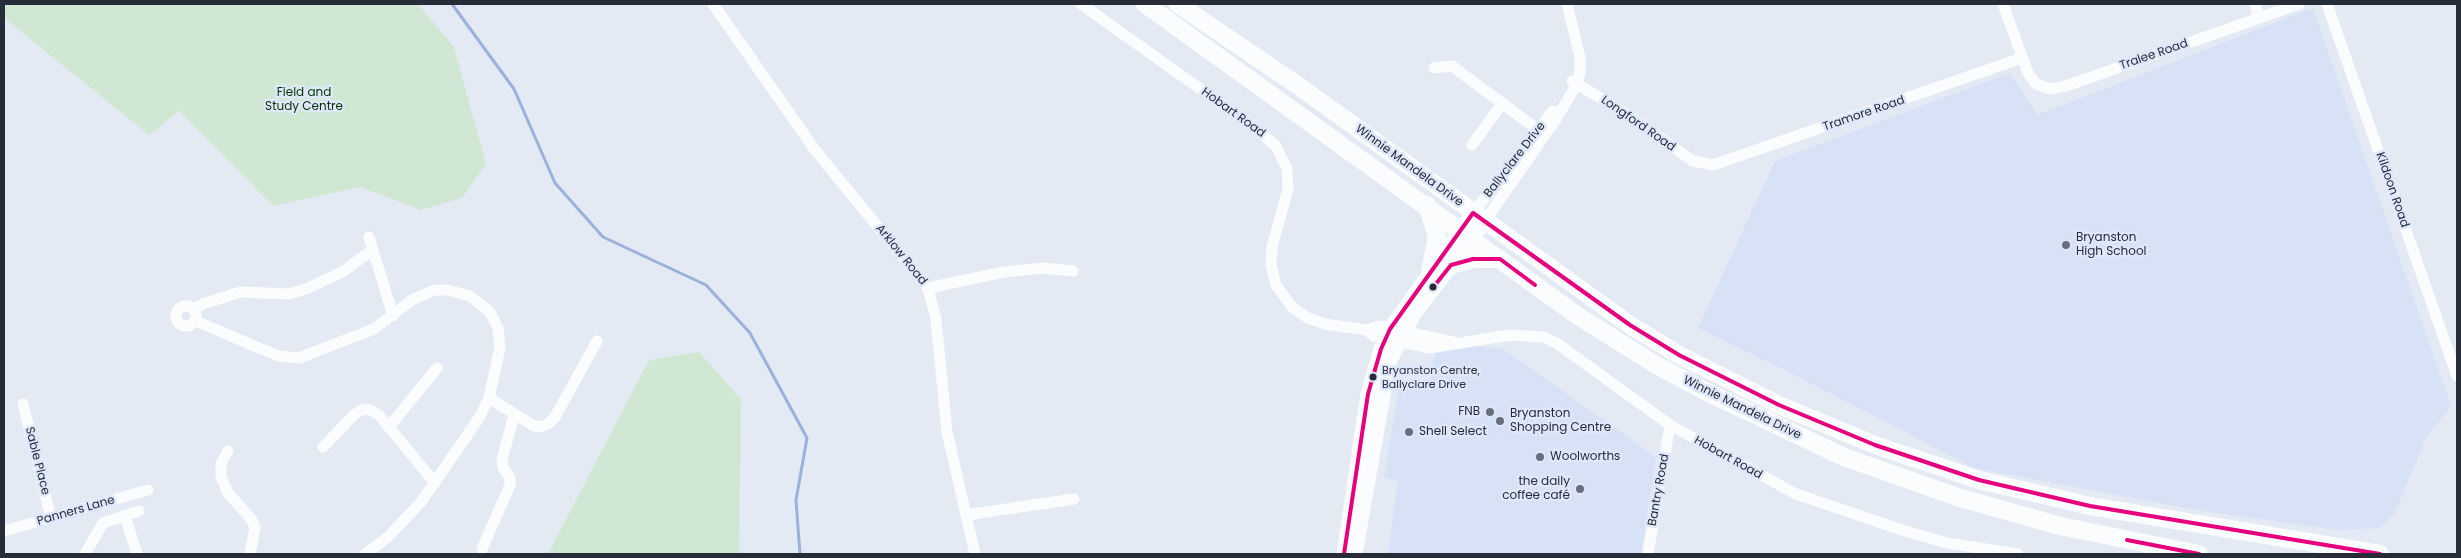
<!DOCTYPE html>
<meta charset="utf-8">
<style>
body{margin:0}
#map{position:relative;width:2461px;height:558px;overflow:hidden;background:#e4eaf4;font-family:Poppins,sans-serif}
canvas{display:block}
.frame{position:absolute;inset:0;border:5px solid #272d38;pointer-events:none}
</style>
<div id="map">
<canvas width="2461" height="558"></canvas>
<div class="frame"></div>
</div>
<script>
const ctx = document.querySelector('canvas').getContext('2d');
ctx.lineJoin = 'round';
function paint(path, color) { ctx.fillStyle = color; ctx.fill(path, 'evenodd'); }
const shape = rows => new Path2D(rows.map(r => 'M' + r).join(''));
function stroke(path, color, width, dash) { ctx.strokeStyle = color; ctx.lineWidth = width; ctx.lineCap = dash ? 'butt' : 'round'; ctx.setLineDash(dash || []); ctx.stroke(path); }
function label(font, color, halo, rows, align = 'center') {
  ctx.font = font + ' Poppins,sans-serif'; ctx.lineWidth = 5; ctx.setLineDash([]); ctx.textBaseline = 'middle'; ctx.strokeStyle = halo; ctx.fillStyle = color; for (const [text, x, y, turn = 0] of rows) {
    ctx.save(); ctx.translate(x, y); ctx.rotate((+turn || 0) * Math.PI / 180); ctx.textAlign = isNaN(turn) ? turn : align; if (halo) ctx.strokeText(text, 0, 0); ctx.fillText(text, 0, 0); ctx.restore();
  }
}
const built = shape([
 [2313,8,2451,406,2426,438,2394,514,2380,528,2337,530,2203,511,1974,468,1787,371,1698,328,1775,161,2010,73,2037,115],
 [1437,344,1502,348,1656,457,1641,554,1388,554,1398,481,1384,478,1400,382,1428,386]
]);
const green = shape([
 [4,4,418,4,454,47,486,164,462,198,421,210,360,187,273,206,179,111,149,135,4,18],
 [699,352,741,399,739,554,548,554,649,360]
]);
const stream = shape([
 [452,4,514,89,555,183,603,237,706,285,750,333,807,438,796,500,800,554]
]);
const street = shape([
 [713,4,815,150,928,288,936,319,947,432,975,554],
 [1081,4,1251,125,1276,146,1287,169,1288,189,1272,247,1271,265,1276,285,1292,307,1308,318,1325,324,1367,330,1379,326,1453,342],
 [2003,4,2028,73,2036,84,2050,89,2066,86,2299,4],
 [2255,4,2259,18],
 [2327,4,2457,376],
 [1434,68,1452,66,1538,130],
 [1572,81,1622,111,1693,161,1713,165,2022,58],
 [1472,145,1502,104],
 [1473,213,1553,111],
 [1485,221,1556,119,1577,84,1580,73,1580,57,1567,4],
 [369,237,393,316],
 [928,288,1004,272,1043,268,1073,271],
 '176 316a10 10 0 1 1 20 0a10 10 0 1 1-20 0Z',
 [194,309,205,303,241,292,288,294,306,289,344,271,372,250],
 [196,321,259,348,279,356,299,358,374,329,412,300,434,290,447,290,470,296,490,312,498,328,500,348,489,398,479,418,421,502,388,537,365,554],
 [1367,330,1374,336,1430,348,1510,335,1544,337,1558,344,1670,425,1796,494,1902,530,1947,543,2018,554],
 [489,398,534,426,541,427,548,424,555,417,597,341],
 [23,404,51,518],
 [389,427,437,368],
 [323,447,354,415,363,409,370,410,379,415,435,483],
 [228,451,221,464,221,477,228,493,251,519,255,527,250,554],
 [966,515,1074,499],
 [125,516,137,554],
 [4,531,148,490],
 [482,549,510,485,510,478,503,467,502,460,514,415],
 [85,554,103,523,139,511],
 [1648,554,1670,425]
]);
const secondary = shape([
 [1344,554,1368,394,1381,349,1390,329,1473,213],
 [1355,554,1389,362,1414,314,1485,221]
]);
const primary = shape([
 [1145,4,1578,316,1656,365,1705,391,1844,457,1957,497,2060,526,2199,554],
 [1178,4,1300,87,1630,325,1679,355,1779,405,1875,445,1979,480,2090,506,2380,554],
 [1427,205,1437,236,1430,272],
 [1451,265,1473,259,1500,259]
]);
const bus1 = shape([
 [1431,290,1451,265,1473,259,1500,259,1535,285],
 [2127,540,2199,554],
 [1344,554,1368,394,1381,349,1390,329,1473,213,1630,325,1679,355,1779,405,1875,445,1979,480,2090,506,2380,554]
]);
const markers = [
 [2066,245,5,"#696f7a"],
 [1433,287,4.5,"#272d38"],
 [1373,377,4.5,"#272d38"],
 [1490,412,5,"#696f7a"],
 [1500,421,5,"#696f7a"],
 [1409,432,5,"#696f7a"],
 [1540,457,5,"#696f7a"],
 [1580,489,5,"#696f7a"]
];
const busNames = [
 ["Bryanston Centre,",1382,371],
 ["Ballyclare Drive",1382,385]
];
const streetNames = [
 ["Tralee Road",2154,55,-19],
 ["Hobart Road",1233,113,36],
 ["Tramore Road",1864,114,-19],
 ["Longford Road",1638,124,35],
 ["Ballyclare Drive",1515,160,-52],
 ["Winnie Mandela Drive",1409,166,36],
 ["Kildoon Road",2392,190,71],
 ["Arklow Road",901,255,51],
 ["Winnie Mandela Drive",1742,408,26],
 ["Hobart Road",1728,458,29],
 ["Sable Place",37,461,76],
 ["Bantry Road",1659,490,-80],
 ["Panners Lane",76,511,-16]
];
const parkNames = [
 ["Field and",304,93],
 ["Study Centre",304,107]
];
const poiNames = [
 ["Bryanston",2076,238],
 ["High School",2076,252],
 ["FNB",1480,412,"right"],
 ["Bryanston",1510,414],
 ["Shopping Centre",1510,428],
 ["Shell Select",1419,432],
 ["Woolworths",1550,457],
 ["the daily",1570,482,"right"],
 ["coffee café",1570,496,"right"]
];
paint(built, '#d7e2f7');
paint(green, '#d0e8d3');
stroke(stream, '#9ab1d9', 3);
stroke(street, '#fbfcfd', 11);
stroke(secondary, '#fbfcfd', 15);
stroke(primary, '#fbfcfd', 18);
stroke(bus1, '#e5007d', 4);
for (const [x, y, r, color] of markers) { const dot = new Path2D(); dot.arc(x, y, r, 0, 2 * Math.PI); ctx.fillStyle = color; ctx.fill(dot); stroke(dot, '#dee8fa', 2); }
label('11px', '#272d38', '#dee8fa', busNames, 'left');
label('12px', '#272d38', '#dee8fa', streetNames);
label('12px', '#063300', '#dee8fa', parkNames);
label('12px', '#272d38', '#dee8fa', poiNames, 'left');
</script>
